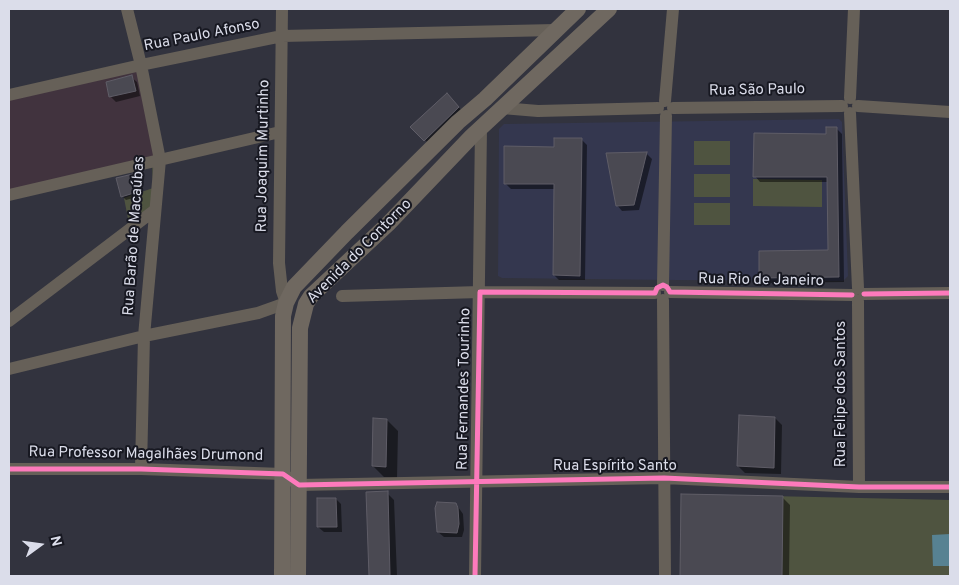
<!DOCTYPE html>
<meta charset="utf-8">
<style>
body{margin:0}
#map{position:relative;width:959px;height:585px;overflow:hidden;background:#32333e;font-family:Overpass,sans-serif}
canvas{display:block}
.frame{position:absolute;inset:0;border:10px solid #dbddea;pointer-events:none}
.north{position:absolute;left:15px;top:520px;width:50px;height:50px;-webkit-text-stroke:4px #171821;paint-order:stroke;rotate:76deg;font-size:14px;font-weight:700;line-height:20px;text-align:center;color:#dbddea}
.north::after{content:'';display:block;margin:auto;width:18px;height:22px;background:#dbddea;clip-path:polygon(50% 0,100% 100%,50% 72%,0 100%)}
</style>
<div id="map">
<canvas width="959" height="585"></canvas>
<div class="frame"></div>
<div class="north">N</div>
</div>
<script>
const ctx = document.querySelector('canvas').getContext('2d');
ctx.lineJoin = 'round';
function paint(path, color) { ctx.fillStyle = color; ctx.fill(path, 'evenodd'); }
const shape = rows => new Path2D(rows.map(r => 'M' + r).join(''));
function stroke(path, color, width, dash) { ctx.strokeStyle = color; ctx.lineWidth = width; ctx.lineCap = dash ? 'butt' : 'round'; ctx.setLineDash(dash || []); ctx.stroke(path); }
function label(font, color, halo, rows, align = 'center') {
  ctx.font = font + ' Overpass,sans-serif'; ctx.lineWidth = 4; ctx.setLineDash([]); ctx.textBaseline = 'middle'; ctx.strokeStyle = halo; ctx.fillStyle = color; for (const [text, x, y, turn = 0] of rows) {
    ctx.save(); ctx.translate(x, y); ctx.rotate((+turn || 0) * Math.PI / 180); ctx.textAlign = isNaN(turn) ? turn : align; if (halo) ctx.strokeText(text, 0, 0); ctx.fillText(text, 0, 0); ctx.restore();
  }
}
const commercial = shape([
 [141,66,160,161,9,197,9,96]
]);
const built = shape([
 [839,119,842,122,848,276,843,281,675,280,502,278,498,276,499,129,504,124]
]);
const green = shape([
 [694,141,730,141,730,165,694,165],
 [160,161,154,210,130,229,124,198,153,188,152,163],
 [694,174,730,174,730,197,694,197],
 [753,179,822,180,822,207,753,206],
 [694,203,730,203,730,225,694,225],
 [681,494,950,500,950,576,680,576]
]);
const water = shape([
 [950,534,950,566,933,566,932,535]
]);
const shadow = shape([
 [131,77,137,82,140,96,116,102,111,97],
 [452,100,464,113,430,145,412,127],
 [836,128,842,134,844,282,766,283,760,278,829,251,828,182,760,182,755,176,827,135],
 [581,139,587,145,585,280,559,280,554,275,555,189,511,189,505,183,556,148],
 [646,153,652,159,639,210,622,211,617,205],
 [133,176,136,179,140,196,126,200,122,196],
 [775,418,782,425,781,474,745,473,738,466],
 [387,420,398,431,397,478,384,477,373,466],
 [368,493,387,493,394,500,397,576,370,576],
 [682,496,783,498,790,505,789,576,681,576],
 [336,499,341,504,342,532,324,532,318,527],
 [456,504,463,514,464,530,462,537,444,537,438,532]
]);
const building = shape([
 [132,75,136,91,109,97,106,82,132,75],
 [447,93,459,107,424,141,410,127,447,93],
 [826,127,837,127,839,277,759,278,759,251,828,250,827,177,753,177,754,133,826,134,826,127],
 [554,138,582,138,580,276,553,275,554,184,504,184,504,146,554,147,554,138],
 [647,152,634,205,616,206,606,153,647,152],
 [133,174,137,192,121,197,116,178,133,174],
 [739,415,775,417,774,468,737,466,739,415],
 [373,418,387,419,386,467,372,466,373,418],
 [388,491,390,576,369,576,366,492,388,491],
 [681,494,783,496,782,576,680,576,681,494],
 [317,498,336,498,337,527,317,527,317,498],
 [437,502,456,503,458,508,459,524,457,533,437,532,435,508,437,502]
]);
const minor = shape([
 [127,9,141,65,160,160,144,336,141,469],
 [9,95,141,65,282,36,555,30],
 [850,98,854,9],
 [665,101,673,9],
 [858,106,950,112],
 [502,108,538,111,658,108],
 [673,108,842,106],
 [850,113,858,288],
 [9,195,280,132],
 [663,285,666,116],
 [670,292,852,295],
 [864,294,950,293],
 [342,296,480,292,655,293],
 [663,300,665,576],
 [858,301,859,487],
 [9,321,155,210],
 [9,369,144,336,258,313,286,303,282,291,279,263,282,9],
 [9,469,141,469,283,474,299,485,664,478,859,487,950,487],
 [475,576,481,128]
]);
const major = shape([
 [282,576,283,316,286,303,294,287,347,232,458,122,485,99,578,9],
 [298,576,300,328,306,304,311,296,388,224,472,136,609,9]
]);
const cycleway = shape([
 [864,294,950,293],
 [9,469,141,469,283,474,299,485,664,478,859,487,950,487],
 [475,576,480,292,655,293,657,288,663,285,667,287,670,292,852,295]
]);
const streetNames = [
 ["Rua Paulo Afonso",202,36,-11],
 ["Rua São Paulo",757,91,-1],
 ["Rua Joaquim Murtinho",264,156,-89],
 ["Rua Barão de Macaúbas",135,236,-86],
 ["Avenida do Contorno",360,252,-45],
 ["Rua Rio de Janeiro",761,281,1],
 ["Rua Fernandes Tourinho",465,389,-89],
 ["Rua Felipe dos Santos",842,394,-90],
 ["Rua Professor Magalhães Drumond",146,455,1],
 ["Rua Espírito Santo",615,467]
];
paint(commercial, '#41333e');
paint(built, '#34374f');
paint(green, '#4f5440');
paint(water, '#578292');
paint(shadow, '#0007');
paint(building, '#4a4952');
stroke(building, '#5f5d67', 1);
stroke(minor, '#666058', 12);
stroke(major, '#6f6860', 16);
stroke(cycleway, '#fd7abc', 5);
label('15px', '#dbddea', '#171821', streetNames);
</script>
